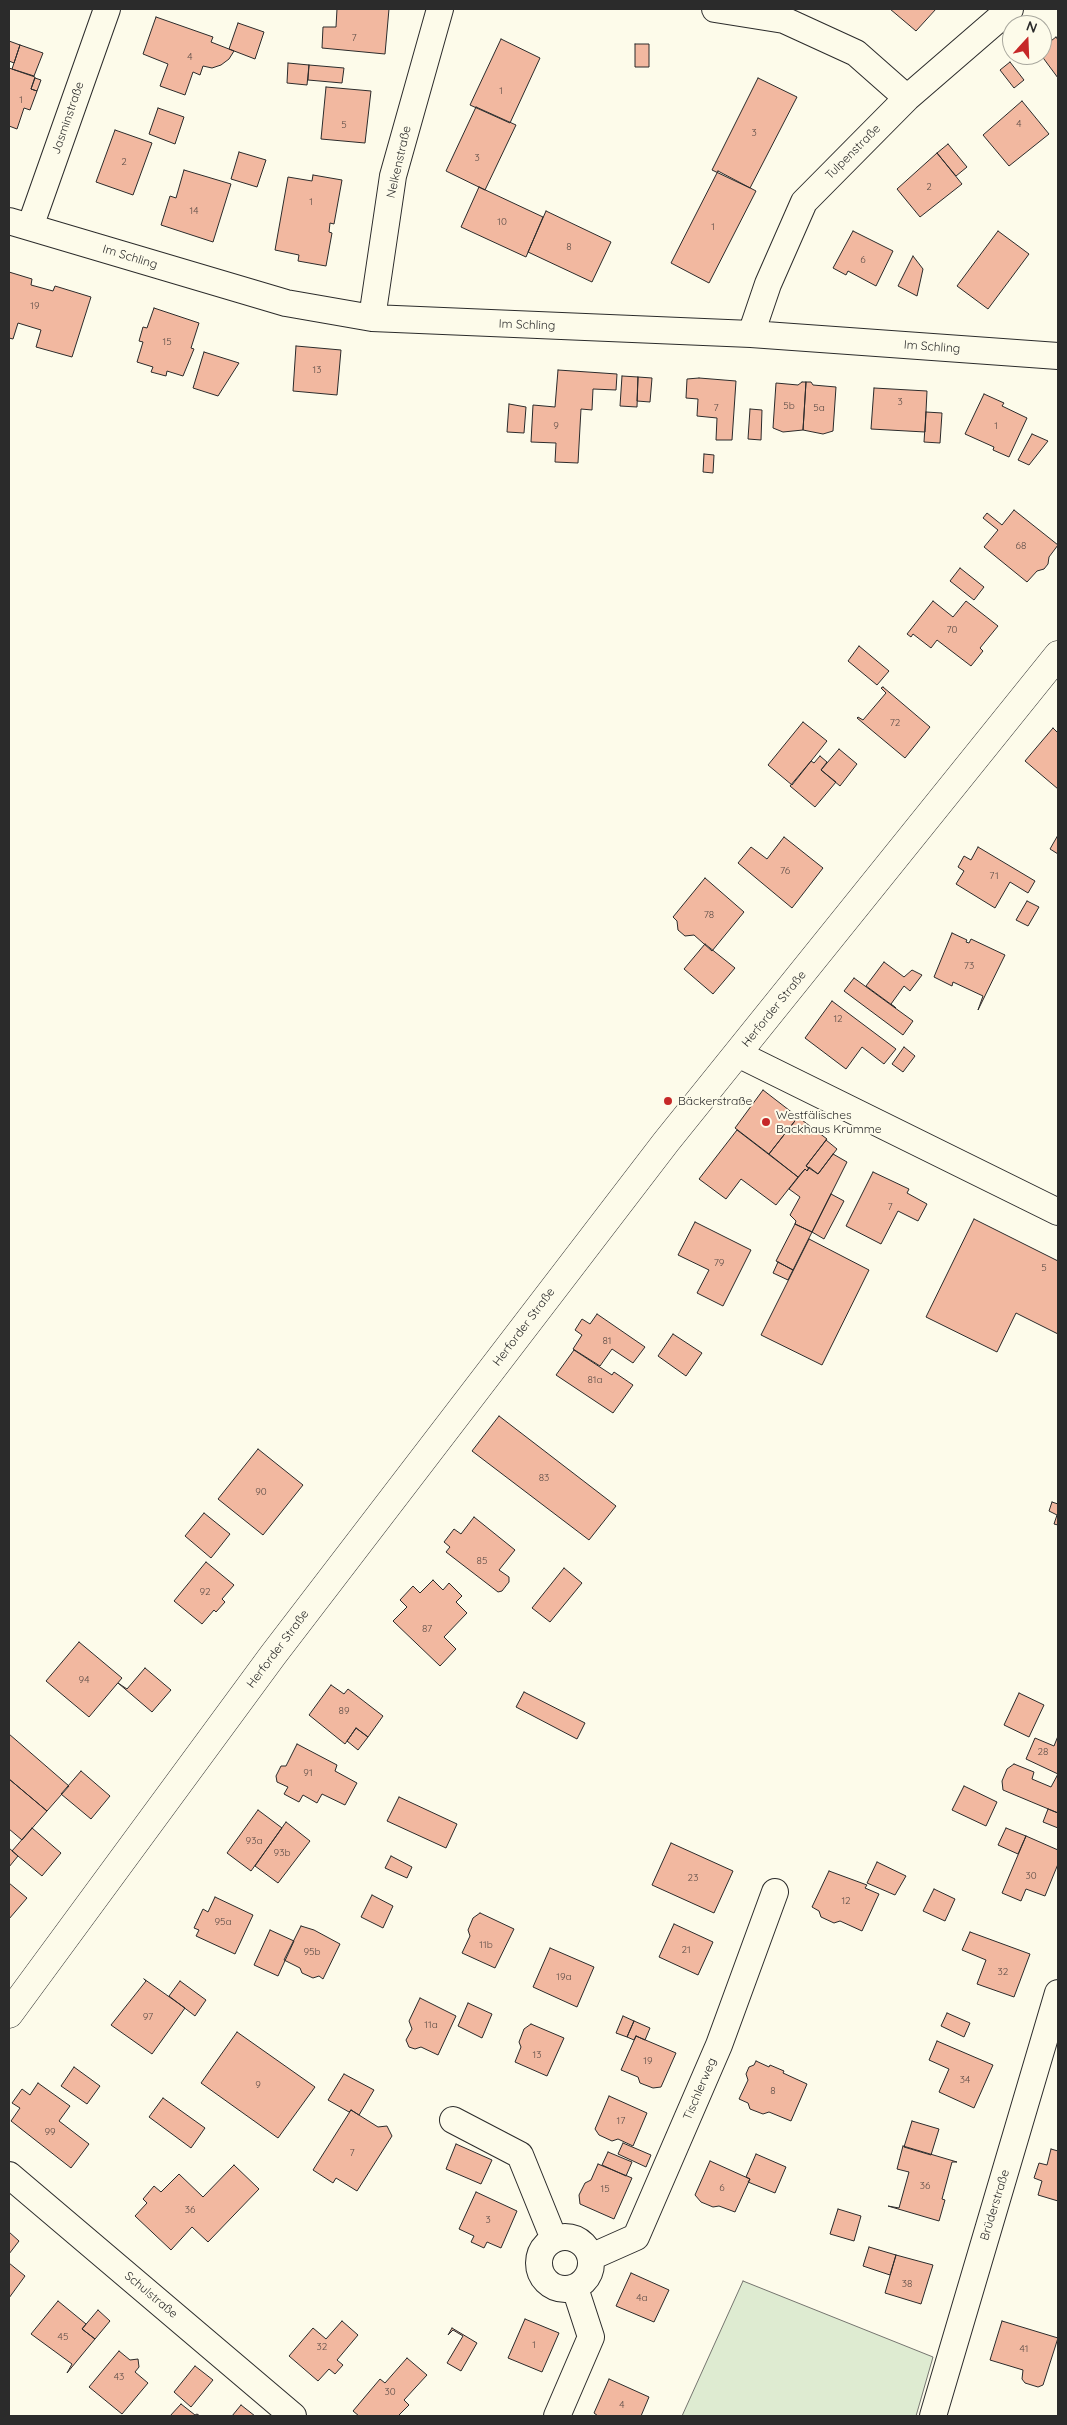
<!DOCTYPE html>
<meta charset="utf-8">
<style>
body{margin:0}
#map{position:relative;width:1067px;height:2425px;overflow:hidden;background:#fdfbea;font-family:Quicksand,sans-serif}
canvas{display:block}
.frame{position:absolute;inset:0;border:10px solid #2b2b2b;pointer-events:none}
.north{position:absolute;left:1002px;top:15px;width:50px;height:50px;box-sizing:border-box;background:#fdfbea;border:1px solid #a9a89e;border-radius:50%;rotate:20deg;font-size:14px;font-weight:700;line-height:20px;text-align:center;color:#2b2b2b}
.north::after{content:'';display:block;margin:auto;width:18px;height:22px;background:#c62828;clip-path:polygon(50% 0,100% 100%,50% 72%,0 100%)}
</style>
<div id="map">
<canvas width="1067" height="2425"></canvas>
<div class="frame"></div>
<div class="north">N</div>
</div>
<script>
const ctx = document.querySelector('canvas').getContext('2d');
ctx.lineJoin = 'round';
function paint(path, color) { ctx.fillStyle = color; ctx.fill(path, 'evenodd'); }
const shape = rows => new Path2D(rows.map(r => 'M' + r).join(''));
function stroke(path, color, width, dash) { ctx.strokeStyle = color; ctx.lineWidth = width; ctx.lineCap = dash ? 'butt' : 'round'; ctx.setLineDash(dash || []); ctx.stroke(path); }
function label(font, color, halo, rows, align = 'center') {
  ctx.font = font + ' Quicksand,sans-serif'; ctx.lineWidth = 4; ctx.setLineDash([]); ctx.textBaseline = 'middle'; ctx.strokeStyle = halo; ctx.fillStyle = color; for (const [text, x, y, turn = 0] of rows) {
    ctx.save(); ctx.translate(x, y); ctx.rotate((+turn || 0) * Math.PI / 180); ctx.textAlign = isNaN(turn) ? turn : align; if (halo) ctx.strokeText(text, 0, 0); ctx.fillText(text, 0, 0); ctx.restore();
  }
}
const green = shape([
 [743,2281,933,2357,916,2416,682,2416,743,2281]
]);
const building = shape([
 [337,9,389,9,385,54,322,48,323,27,336,27,337,9],
 [890,9,936,9,916,31,890,9],
 [156,17,213,37,211,42,234,51,229,59,221,65,212,68,203,66,200,75,193,72,185,95,160,86,168,64,143,54,156,17],
 [238,23,264,32,255,59,229,49,238,23],
 [1056,37,1058,40,1058,78,1041,55,1042,50,1048,45,1047,44,1056,37],
 [501,39,540,58,510,123,470,105,501,39],
 [9,41,20,45,14,63,9,61,9,41],
 [635,44,649,44,649,67,635,67,635,44],
 [20,45,43,53,34,76,12,69,20,45],
 [1010,62,1024,80,1014,88,1000,70,1010,62],
 [288,63,309,65,307,85,287,83,288,63],
 [309,65,344,68,342,83,308,80,309,65],
 [9,68,35,77,31,89,37,91,30,110,24,108,17,129,9,126,9,68],
 [35,78,41,80,37,91,31,89,35,78],
 [758,78,797,97,750,188,712,170,758,78],
 [326,87,371,91,365,143,321,139,326,87],
 [1022,101,1049,134,1009,166,983,135,1022,101],
 [476,107,516,125,485,190,446,171,476,107],
 [158,108,184,117,175,144,149,134,158,108],
 [115,130,152,143,133,195,96,182,115,130],
 [948,144,967,167,956,176,937,153,948,144],
 [239,152,266,160,257,187,231,179,239,152],
 [937,153,962,184,920,217,897,189,937,153],
 [184,170,231,184,213,242,161,225,170,196,176,198,184,170],
 [718,171,756,191,709,283,671,263,718,171],
 [313,175,342,180,334,224,330,223,329,232,332,233,326,266,298,261,299,255,275,250,288,177,312,181,313,175],
 [479,187,543,217,526,257,461,227,479,187],
 [546,211,611,242,592,282,528,252,546,211],
 [853,231,893,251,876,286,848,271,846,275,833,268,853,231],
 [998,231,1029,254,988,309,957,286,998,231],
 [913,256,923,269,917,296,898,286,913,256],
 [9,272,32,279,31,285,53,291,55,286,91,297,72,357,36,347,41,330,18,323,13,339,9,338,9,272],
 [154,308,199,323,191,348,194,349,183,376,167,371,166,376,151,372,153,367,137,362,143,342,139,341,143,327,147,328,154,308],
 [296,346,341,350,337,395,293,391,296,346],
 [204,352,239,363,218,396,193,388,204,352],
 [558,370,617,374,616,390,593,389,592,410,581,409,578,463,555,462,556,443,531,442,533,405,555,407,558,370],
 [622,376,638,377,637,407,620,406,622,376],
 [638,377,652,378,650,402,637,401,638,377],
 [699,378,736,381,732,440,716,440,717,418,697,416,698,399,686,398,687,379,699,378],
 [802,382,806,382,803,430,783,432,773,428,776,383,798,385,802,382],
 [806,382,811,382,813,385,836,387,833,431,823,434,803,430,806,382],
 [874,388,927,391,925,432,871,429,874,388],
 [984,394,1004,403,1002,406,1027,418,1009,457,993,450,994,447,965,434,984,394],
 [509,404,526,407,524,433,507,432,509,404],
 [750,409,762,410,761,440,748,439,750,409],
 [926,412,942,413,940,443,924,442,926,412],
 [1032,434,1048,441,1029,465,1018,460,1032,434],
 [704,454,714,455,713,473,703,472,704,454],
 [1014,510,1058,545,1049,557,1048,564,1044,569,1037,571,1027,582,984,547,998,530,983,518,987,513,1002,525,1014,510],
 [960,568,984,587,974,600,950,581,960,568],
 [933,601,953,617,966,601,998,626,980,648,983,651,971,666,937,640,931,648,913,634,911,637,907,634,933,601],
 [859,646,889,671,877,685,848,661,859,646],
 [883,687,930,727,905,758,857,718,858,717,863,720,886,693,881,688,883,687],
 [803,722,827,741,792,785,768,765,803,722],
 [1053,728,1058,733,1058,789,1025,761,1053,728],
 [839,749,857,764,840,786,821,770,839,749],
 [820,756,827,762,821,770,836,782,815,807,790,786,811,761,814,763,820,756],
 [1058,835,1058,854,1050,849,1058,835],
 [784,837,823,868,792,908,738,863,751,847,767,859,784,837],
 [978,847,1035,881,1028,893,1010,882,995,908,956,884,964,871,958,867,964,856,971,860,978,847],
 [705,878,744,912,712,951,694,935,685,936,678,930,677,921,673,917,705,878],
 [1027,901,1039,907,1028,926,1016,920,1027,901],
 [952,933,967,940,966,942,969,943,971,939,1005,955,978,1010,983,996,953,982,952,986,934,977,952,933],
 [705,944,735,968,713,994,684,969,705,944],
 [884,962,904,977,912,970,922,975,910,991,904,986,891,1004,896,1008,866,986,884,962],
 [854,978,913,1021,903,1035,844,991,854,978],
 [832,1001,896,1049,884,1064,862,1047,846,1069,805,1038,832,1001],
 [904,1047,915,1056,903,1072,892,1064,904,1047],
 [763,1090,798,1117,769,1154,735,1128,763,1090],
 [798,1117,827,1139,806,1166,809,1168,807,1171,805,1169,798,1177,769,1154,798,1117],
 [737,1130,798,1177,776,1205,741,1179,726,1199,699,1179,737,1130],
 [826,1140,837,1149,818,1174,806,1166,826,1140],
 [833,1154,847,1162,812,1232,795,1224,796,1221,790,1215,800,1197,789,1189,805,1169,807,1171,809,1167,818,1174,833,1154],
 [873,1172,909,1189,907,1193,927,1204,918,1221,898,1211,881,1244,846,1226,873,1172],
 [831,1194,844,1201,824,1239,812,1232,831,1194],
 [974,1219,1058,1261,1058,1334,1016,1313,997,1352,926,1317,974,1219],
 [695,1222,751,1250,723,1306,697,1293,709,1270,678,1255,695,1222],
 [795,1224,812,1232,793,1270,776,1261,795,1224],
 [809,1239,869,1270,822,1365,761,1335,809,1239],
 [778,1262,793,1270,788,1280,773,1273,778,1262],
 [597,1314,645,1347,633,1363,612,1349,600,1366,573,1349,582,1335,575,1330,582,1319,590,1324,597,1314],
 [673,1334,702,1353,686,1376,658,1356,673,1334],
 [574,1350,612,1375,614,1372,633,1385,613,1413,556,1375,574,1350],
 [499,1416,616,1506,589,1540,472,1451,499,1416],
 [258,1449,303,1485,263,1535,218,1499,258,1449],
 [1052,1502,1058,1504,1058,1525,1054,1524,1057,1515,1049,1511,1052,1502],
 [204,1513,230,1534,211,1558,185,1536,204,1513],
 [474,1517,515,1550,499,1570,509,1577,509,1582,502,1591,498,1592,446,1552,450,1547,444,1542,454,1529,461,1534,474,1517],
 [206,1562,234,1585,222,1599,225,1602,216,1612,214,1610,202,1624,174,1601,206,1562],
 [564,1568,582,1583,550,1622,532,1608,564,1568],
 [433,1580,443,1590,449,1583,462,1596,456,1602,467,1613,444,1637,456,1649,440,1666,393,1621,407,1607,400,1600,413,1586,420,1593,433,1580],
 [79,1642,122,1678,89,1717,46,1681,79,1642],
 [145,1668,171,1690,152,1712,118,1683,127,1689,145,1668],
 [331,1685,344,1694,348,1689,383,1716,368,1737,356,1728,345,1744,309,1715,331,1685],
 [524,1692,585,1723,577,1739,516,1707,524,1692],
 [1019,1693,1044,1705,1029,1737,1004,1725,1019,1693],
 [356,1728,368,1737,358,1750,347,1741,356,1728],
 [9,1734,69,1786,47,1811,9,1779,9,1734],
 [1058,1736,1058,1774,1026,1759,1035,1738,1054,1746,1058,1736],
 [297,1744,337,1765,335,1771,357,1783,345,1805,322,1794,317,1803,303,1795,299,1802,284,1794,288,1787,277,1782,276,1776,281,1766,286,1766,297,1744],
 [1014,1764,1034,1772,1032,1779,1051,1787,1058,1774,1058,1813,1003,1790,1002,1781,1007,1769,1014,1764],
 [81,1771,110,1796,91,1819,61,1794,81,1771],
 [9,1779,47,1811,22,1840,9,1829,9,1779],
 [964,1786,997,1802,986,1826,952,1810,964,1786],
 [399,1797,457,1824,446,1848,387,1821,399,1797],
 [1048,1809,1058,1813,1058,1828,1043,1822,1048,1809],
 [258,1810,282,1828,251,1871,227,1853,258,1810],
 [286,1822,310,1841,278,1883,255,1866,286,1822],
 [32,1828,61,1853,42,1876,12,1851,32,1828],
 [1006,1828,1026,1836,1018,1854,998,1845,1006,1828],
 [1026,1836,1058,1850,1058,1864,1045,1896,1026,1889,1021,1901,1002,1893,1026,1836],
 [671,1843,733,1871,714,1913,652,1885,671,1843],
 [9,1848,18,1856,9,1867,9,1848],
 [391,1856,412,1867,407,1878,385,1868,391,1856],
 [877,1862,906,1876,895,1895,867,1883,877,1862],
 [829,1871,867,1885,865,1888,879,1894,862,1931,840,1921,834,1923,821,1917,819,1911,812,1907,829,1871],
 [9,1883,27,1898,9,1919,9,1883],
 [934,1889,955,1899,945,1921,923,1911,934,1889],
 [372,1895,393,1906,383,1928,361,1917,372,1895],
 [215,1897,253,1915,235,1954,196,1936,199,1930,194,1928,203,1909,208,1912,215,1897],
 [480,1913,514,1929,495,1968,462,1953,470,1936,468,1930,473,1918,480,1913],
 [674,1924,713,1942,698,1975,659,1957,674,1924],
 [301,1926,314,1930,340,1944,323,1979,319,1976,313,1978,302,1973,300,1968,284,1960,301,1926],
 [270,1930,294,1941,278,1976,254,1965,270,1930],
 [970,1932,1030,1954,1014,1997,977,1984,986,1960,962,1950,970,1932],
 [550,1948,594,1967,577,2007,533,1987,550,1948],
 [144,1979,185,2008,152,2054,111,2025,146,1981,144,1979],
 [180,1981,206,2000,195,2016,169,1996,180,1981],
 [420,1998,456,2016,438,2055,421,2047,415,2049,409,2047,406,2040,412,2029,409,2021,420,1998],
 [468,2003,492,2014,482,2038,458,2026,468,2003],
 [947,2013,970,2023,964,2037,941,2026,947,2013],
 [623,2016,634,2021,627,2037,616,2033,623,2016],
 [634,2021,650,2028,645,2040,636,2036,634,2040,627,2037,634,2021],
 [531,2024,564,2038,547,2076,515,2062,521,2047,519,2042,524,2029,531,2024],
 [237,2032,315,2087,278,2138,201,2083,237,2032],
 [636,2036,676,2053,661,2087,653,2088,640,2083,638,2077,621,2070,636,2036],
 [937,2041,993,2065,974,2108,939,2092,949,2069,929,2060,937,2041],
 [756,2061,769,2067,770,2065,784,2071,783,2073,807,2084,791,2121,769,2112,763,2114,750,2109,748,2103,739,2099,748,2080,746,2074,749,2067,754,2065,756,2061],
 [74,2067,100,2086,87,2104,61,2086,74,2067],
 [344,2074,374,2090,359,2115,351,2110,349,2112,328,2100,344,2074],
 [38,2083,70,2106,59,2121,89,2144,71,2168,11,2121,20,2108,12,2103,22,2089,30,2095,38,2083],
 [609,2096,647,2113,633,2146,618,2139,612,2141,599,2135,595,2129,609,2096],
 [163,2098,205,2128,191,2148,149,2117,163,2098],
 [351,2110,378,2127,387,2126,392,2136,357,2191,336,2178,333,2183,313,2170,351,2110],
 [912,2121,939,2129,931,2155,904,2147,912,2121],
 [623,2143,651,2155,646,2167,618,2154,623,2143],
 [456,2144,492,2160,481,2184,446,2169,456,2144],
 [903,2146,957,2162,952,2162,942,2199,945,2200,939,2221,888,2206,899,2208,909,2172,897,2169,903,2146],
 [1051,2149,1058,2151,1058,2201,1038,2195,1042,2181,1034,2178,1039,2163,1047,2165,1051,2149],
 [608,2152,632,2162,626,2176,602,2165,608,2152],
 [756,2154,786,2167,775,2193,748,2182,750,2179,746,2177,756,2154],
 [710,2161,750,2179,735,2212,719,2206,713,2207,701,2202,695,2195,710,2161],
 [598,2164,632,2178,614,2219,580,2204,579,2195,585,2183,591,2180,598,2164],
 [234,2165,259,2189,208,2242,192,2227,171,2250,135,2216,147,2203,143,2199,154,2186,161,2192,179,2174,203,2197,234,2165],
 [476,2192,517,2211,501,2248,487,2242,484,2248,471,2242,474,2236,459,2229,476,2192],
 [838,2209,861,2216,854,2241,830,2234,838,2209],
 [9,2232,19,2241,9,2254,9,2232],
 [869,2247,896,2255,890,2275,863,2266,869,2247],
 [896,2255,933,2265,921,2304,885,2293,896,2255],
 [9,2263,25,2276,9,2298,9,2263],
 [631,2273,669,2290,654,2322,616,2306,631,2273],
 [58,2301,86,2324,82,2329,95,2339,67,2373,72,2364,31,2334,58,2301],
 [98,2310,110,2321,95,2339,82,2329,98,2310],
 [525,2319,559,2333,542,2372,508,2358,525,2319],
 [342,2321,358,2335,337,2360,343,2365,335,2374,329,2369,318,2381,289,2356,313,2328,326,2339,342,2321],
 [1002,2321,1058,2338,1043,2385,1038,2387,1025,2383,1022,2379,1023,2370,990,2360,1002,2321],
 [452,2328,477,2343,461,2371,447,2363,463,2336,453,2330,448,2335,452,2328],
 [119,2351,130,2360,138,2359,139,2367,135,2372,148,2383,122,2414,89,2387,119,2351],
 [407,2358,427,2375,404,2400,409,2405,399,2415,401,2416,359,2416,353,2411,380,2379,385,2383,407,2358],
 [195,2366,213,2380,191,2407,174,2392,195,2366],
 [609,2379,649,2397,641,2416,598,2416,594,2413,609,2379],
 [181,2404,195,2415,197,2414,200,2416,170,2416,181,2404],
 [241,2405,255,2416,232,2416,241,2405]
]);
const street = shape([
 [715,9,784,20,856,53,907,98],
 [9,221,286,303,372,318,751,334,1058,356],
 [30,227,107,9],
 [372,318,393,176,440,9],
 [751,334,768,284,804,202,907,98,1010,9],
 [738,1054,1058,1212],
 [453,2120,520,2155,554,2239],
 [9,2175,293,2416],
 '539 2263a26 26 0 1 1 52 0a26 26 0 1 1-52 0Z',
 [591,2257,636,2237,719,2045,775,1892],
 [557,2416,591,2337,575,2288],
 [933,2416,1058,1993]
]);
const secondary = shape([
 [9,2014,273,1655,666,1142,1058,655]
]);
const markers = [
 [668,1101,5,"#c62828"],
 [766,1122,5,"#c62828"]
];
const numberNames = [
 ["7",354,38],
 ["4",190,57],
 ["1",501,91],
 ["1",21,100],
 ["4",1019,124],
 ["5",344,125],
 ["3",754,133],
 ["3",477,158],
 ["2",124,162],
 ["2",929,187],
 ["1",311,202],
 ["14",194,211],
 ["10",502,222],
 ["1",713,227],
 ["8",569,247],
 ["6",863,260],
 ["19",35,306],
 ["15",167,342],
 ["13",317,370],
 ["3",900,402],
 ["5b",789,406],
 ["7",716,408],
 ["5a",819,408],
 ["9",556,426],
 ["1",996,426],
 ["68",1021,546],
 ["70",952,630],
 ["72",895,723],
 ["76",785,871],
 ["71",994,876],
 ["78",709,915],
 ["73",969,966],
 ["12",838,1019],
 ["7",890,1207],
 ["79",719,1263],
 ["5",1044,1268],
 ["81",607,1341],
 ["81a",595,1380],
 ["83",544,1478],
 ["90",261,1492],
 ["85",482,1561],
 ["92",205,1592],
 ["87",427,1629],
 ["94",84,1680],
 ["89",344,1711],
 ["28",1043,1752],
 ["91",308,1773],
 ["93a",254,1841],
 ["93b",282,1853],
 ["30",1031,1876],
 ["23",693,1878],
 ["12",846,1901],
 ["95a",223,1922],
 ["11b",486,1945],
 ["21",686,1950],
 ["95b",312,1952],
 ["32",1003,1972],
 ["19a",564,1977],
 ["97",148,2017],
 ["11a",431,2025],
 ["13",537,2055],
 ["19",648,2061],
 ["34",965,2080],
 ["9",258,2085],
 ["8",773,2091],
 ["17",621,2121],
 ["99",50,2132],
 ["7",352,2153],
 ["36",925,2186],
 ["6",722,2188],
 ["15",605,2189],
 ["36",190,2210],
 ["3",488,2220],
 ["38",907,2284],
 ["4a",642,2298],
 ["45",63,2337],
 ["1",534,2345],
 ["32",322,2347],
 ["41",1024,2349],
 ["43",119,2377],
 ["30",390,2392],
 ["4",622,2405]
];
const streetNames = [
 ["Jasminstraße",68,118,-71],
 ["Tulpenstraße",853,152,-45],
 ["Nelkenstraße",399,162,-77],
 ["Im Schling",130,257,17],
 ["Im Schling",527,325,2],
 ["Im Schling",932,347,4],
 ["Herforder Straße",774,1009,-51],
 ["Herforder Straße",524,1327,-53],
 ["Herforder Straße",278,1649,-53],
 ["Tischlerweg",700,2089,-67],
 ["Brüderstraße",995,2205,-73],
 ["Schulstraße",151,2295,40]
];
const poiNames = [
 ["Bäckerstraße",678,1101],
 ["Westfälisches",776,1115],
 ["Backhaus Krumme",776,1129]
];
paint(green, '#deebd1');
stroke(green, '#74746e', 1);
paint(building, '#f2b8a0');
stroke(building, '#2b2b2b', 1);
stroke(street, '#2b2b2b', 28);
stroke(secondary, '#2b2b2b', 29);
stroke(street, '#fdfbea', 26);
stroke(secondary, '#fdfbea', 28);
for (const [x, y, r, color] of markers) { const dot = new Path2D(); dot.arc(x, y, r, 0, 2 * Math.PI); ctx.fillStyle = color; ctx.fill(dot); stroke(dot, '#fdfbea', 2); }
label('10px', '#5d4e48', null, numberNames);
label('12px', '#2b2b2b', '#fdfbea', streetNames);
label('12px', '#2b2b2b', '#fdfbea', poiNames, 'left');
</script>
